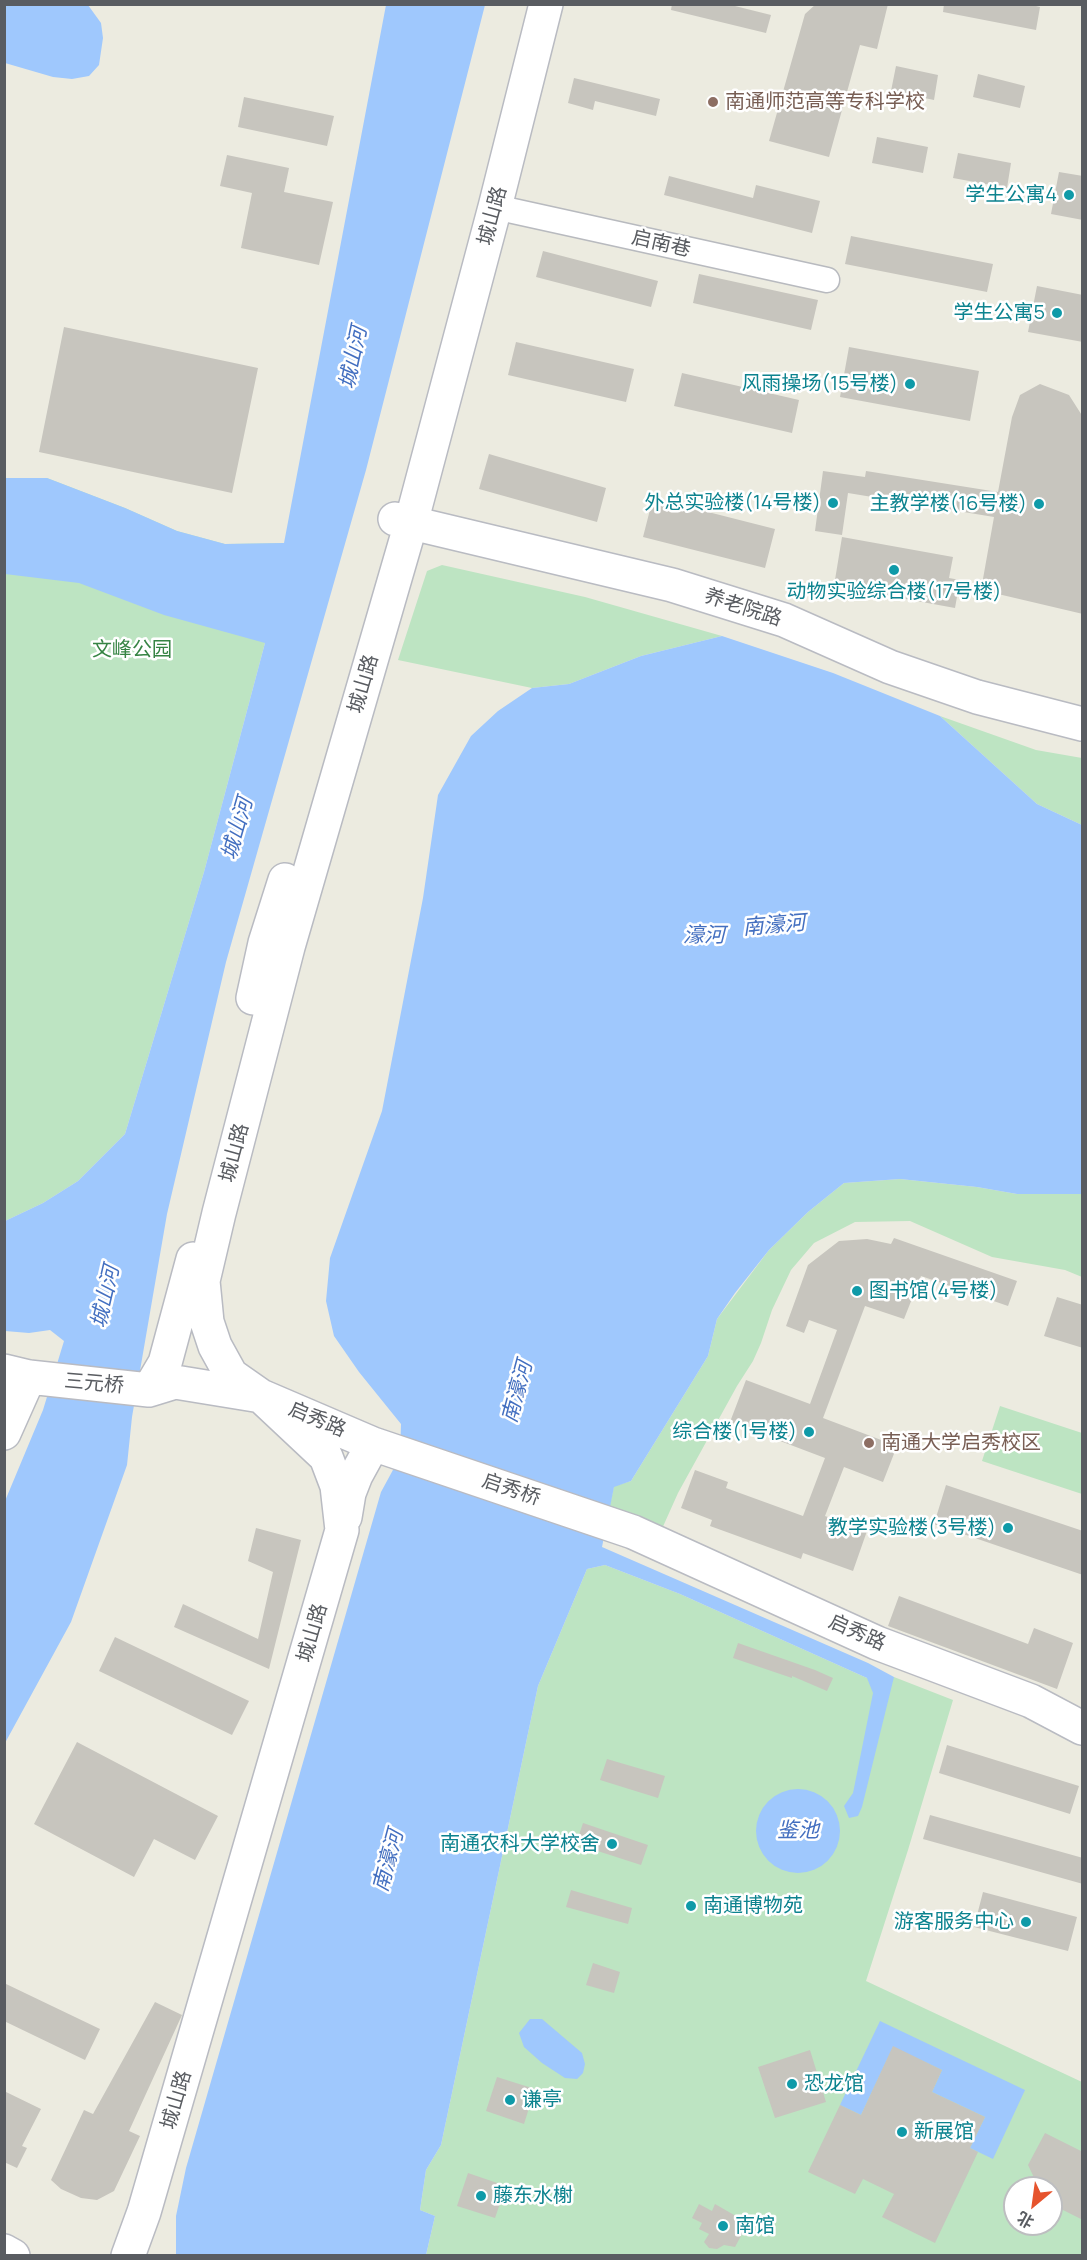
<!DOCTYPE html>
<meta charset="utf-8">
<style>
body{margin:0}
#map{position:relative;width:1087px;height:2260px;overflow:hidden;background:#ecebe0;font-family:Manrope,"Noto Sans SC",sans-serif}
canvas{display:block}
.frame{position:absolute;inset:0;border:6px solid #595c61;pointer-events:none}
.north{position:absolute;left:1003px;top:2176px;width:60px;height:60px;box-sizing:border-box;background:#fff;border:2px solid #bdbec0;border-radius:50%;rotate:209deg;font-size:16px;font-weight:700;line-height:24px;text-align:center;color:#595c61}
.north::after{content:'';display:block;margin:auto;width:21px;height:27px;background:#e6542d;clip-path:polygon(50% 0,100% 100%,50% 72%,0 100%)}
</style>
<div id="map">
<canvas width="1087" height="2260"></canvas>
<div class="frame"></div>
<div class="north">北</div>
</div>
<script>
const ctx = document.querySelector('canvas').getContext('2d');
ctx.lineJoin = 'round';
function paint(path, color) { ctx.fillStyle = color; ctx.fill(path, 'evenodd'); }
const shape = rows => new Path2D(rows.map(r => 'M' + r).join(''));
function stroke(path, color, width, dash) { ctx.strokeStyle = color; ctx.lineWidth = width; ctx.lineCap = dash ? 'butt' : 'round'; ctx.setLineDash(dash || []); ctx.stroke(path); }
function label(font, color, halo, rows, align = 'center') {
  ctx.font = font + ' Manrope,"Noto Sans SC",sans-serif'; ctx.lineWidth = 5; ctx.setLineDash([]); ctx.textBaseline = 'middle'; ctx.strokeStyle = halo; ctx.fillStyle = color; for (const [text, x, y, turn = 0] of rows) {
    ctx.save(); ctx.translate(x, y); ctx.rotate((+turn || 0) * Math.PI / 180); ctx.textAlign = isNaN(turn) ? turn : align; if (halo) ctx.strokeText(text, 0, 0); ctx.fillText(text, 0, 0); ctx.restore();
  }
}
const green = shape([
 [5,478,47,478,125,508,177,531,225,544,285,543,265,643,204,872,125,1134,78,1181,43,1203,5,1221],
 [442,565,585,597,722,636,641,656,569,684,532,688,398,660,427,571],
 [940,716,1036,750,1082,758,1082,825,1037,804],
 [900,1179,977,1187,1017,1194,1082,1194,1082,1277,1065,1270,992,1257,910,1221,855,1222,814,1243,791,1270,772,1310,761,1343,753,1361,737,1386,678,1493,661,1531,609,1509,614,1486,631,1481,708,1356,717,1319,769,1250,808,1212,844,1183],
 [1000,1406,1082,1433,1082,1494,982,1461],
 [605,1565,680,1594,867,1678,894,1677,953,1700,908,1850,866,1981,1082,2082,1082,2255,426,2255,435,2216,420,2210,426,2170,441,2145,538,1686,587,1569],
 [1015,2188,1051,2188,1051,2224,1015,2224]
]);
const water = shape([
 [5,4,88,5,101,23,103,38,99,65,89,76,72,79,53,77,5,63],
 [386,5,485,5,366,470,226,962,167,1214,132,1417,127,1465,71,1622,5,1743,5,1501,43,1410,64,1341,50,1330,29,1333,5,1331,5,1221,43,1203,78,1181,125,1134,204,872,265,643,164,615,79,583,5,574,5,478,47,478,125,508,177,531,225,544,284,543],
 [722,636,833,673,940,716,1037,804,1082,825,1082,1194,1017,1194,977,1187,900,1179,844,1183,808,1212,769,1250,735,1293,717,1319,708,1356,631,1481,614,1487,602,1547,868,1663,894,1677,862,1807,858,1816,849,1818,844,1806,853,1793,873,1693,867,1678,680,1594,605,1565,587,1569,538,1686,441,2145,426,2170,420,2210,435,2216,426,2255,176,2256,176,2216,186,2168,381,1492,400,1457,401,1424,359,1372,334,1336,326,1301,330,1258,382,1111,423,898,438,795,471,736,498,711,532,688,569,684,641,656],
 '756 1831a42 42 0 1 1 84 0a42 42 0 1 1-84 0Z',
 [530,2019,542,2019,582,2053,585,2064,583,2073,577,2079,565,2078,542,2063,524,2047,519,2033],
 [880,2021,1025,2090,993,2159,970,2148,985,2117,932,2092,942,2070,893,2047,861,2115,840,2105]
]);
const building = shape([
 [672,4,727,4,771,15,766,33,671,10],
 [816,4,888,4,877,49,860,45,829,157,769,141,805,14],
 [944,4,1028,4,1040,7,1036,30,943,12],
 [896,66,938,75,934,100,891,91],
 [978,74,1025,86,1020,108,973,97],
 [574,78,660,99,656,116,595,101,593,110,568,103],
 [244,97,334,116,327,146,238,127],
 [877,137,928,147,923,173,872,163],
 [958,153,1011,163,1007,188,953,178],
 [227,155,289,168,284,192,333,202,319,265,241,248,252,193,220,186],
 [1059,172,1083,176,1083,220,1051,214],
 [669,176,753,198,756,185,820,201,812,233,664,195],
 [851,236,993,264,987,292,845,264],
 [543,251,658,281,651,307,536,277],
 [699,274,818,300,811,330,693,303],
 [1037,286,1083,295,1083,342,1028,332],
 [64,327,258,368,232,493,39,452],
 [516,342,634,369,626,402,508,375],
 [849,347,979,371,970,421,840,397],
 [682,373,799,400,792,433,674,406],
 [1040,384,1069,395,1083,417,1083,614,981,590,994,517,848,493,842,535,815,531,823,471,865,477,866,471,998,492,1012,417,1020,395],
 [489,454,606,488,597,522,479,489],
 [653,498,775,529,765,568,643,537],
 [842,537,953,557,949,578,960,580,955,608,834,586],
 [894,1238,1017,1281,1008,1306,921,1276,904,1319,865,1306,823,1418,897,1446,883,1482,844,1467,825,1516,867,1531,853,1571,803,1553,801,1559,710,1526,712,1520,681,1508,695,1470,728,1482,726,1488,803,1516,825,1458,730,1422,746,1380,810,1404,837,1330,809,1320,804,1333,786,1326,808,1265,839,1241,867,1239,891,1244],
 [1057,1297,1083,1305,1083,1348,1044,1336],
 [946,1485,1083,1531,1083,1575,934,1524],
 [256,1528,301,1540,269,1669,174,1627,183,1604,258,1639,273,1572,248,1561],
 [899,1596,1028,1644,1034,1628,1073,1643,1057,1689,888,1626],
 [115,1637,249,1701,232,1735,99,1671],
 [738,1643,815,1670,833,1678,827,1691,792,1676,792,1678,733,1658],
 [77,1742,218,1816,195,1860,154,1839,134,1877,34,1824],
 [947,1745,1079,1786,1070,1814,939,1773],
 [607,1759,665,1776,658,1798,600,1780],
 [930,1815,1083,1858,1083,1884,923,1839],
 [583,1823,648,1845,641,1865,576,1844],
 [571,1890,632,1908,628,1924,566,1907],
 [983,1892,1077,1917,1068,1951,974,1927],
 [593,1963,620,1972,614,1993,586,1985],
 [4,1983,100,2029,85,2060,4,2021],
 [155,2002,182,2015,129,2131,140,2136,114,2191,97,2200,81,2198,61,2189,51,2180,84,2110,93,2114],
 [893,2046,942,2070,932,2092,985,2117,970,2148,978,2152,935,2243,882,2217,894,2194,863,2179,855,2194,808,2172,840,2105,861,2115],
 [810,2050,826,2102,775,2118,758,2067],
 [497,2077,535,2089,524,2124,486,2111],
 [4,2091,41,2109,22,2146,27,2148,17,2168,4,2162],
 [1045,2133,1083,2152,1083,2220,1051,2204,1051,2188,1039,2188,1028,2165],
 [468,2173,506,2186,495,2218,457,2206],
 [699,2204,712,2211,715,2204,748,2223,735,2247,724,2245,717,2249,709,2248,704,2242,709,2234,699,2229,702,2223,692,2218]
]);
const street = shape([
 [495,207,827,280]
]);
const secondary = shape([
 [395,519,672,585,784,620,890,667,977,697,1082,724],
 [253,998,265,943,285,880],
 [4,1371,29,1377,149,1390,175,1382,261,1396,373,1444,633,1532,877,1643,1031,1701,1082,1728],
 [149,1390,165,1363,193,1259],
 [4,1433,29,1377],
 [345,1517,349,1493,356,1475,373,1444],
 [4,2251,13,2256],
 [128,2256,144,2212,342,1530,337,1486,326,1457,261,1396,231,1375,215,1346,207,1322,203,1281,219,1213,288,947,411,523,495,207,546,4]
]);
const markers = [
 [713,102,6,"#8d6e63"],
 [1069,195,6,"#0f9aa8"],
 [1057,313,6,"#0f9aa8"],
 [910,384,6,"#0f9aa8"],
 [833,503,6,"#0f9aa8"],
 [1039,504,6,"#0f9aa8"],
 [894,570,6,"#0f9aa8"],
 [857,1291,6,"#0f9aa8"],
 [809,1432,6,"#0f9aa8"],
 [869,1443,6,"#8d6e63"],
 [1008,1528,6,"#0f9aa8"],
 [612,1844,6,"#0f9aa8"],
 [691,1906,6,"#0f9aa8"],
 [1026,1922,6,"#0f9aa8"],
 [792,2084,6,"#0f9aa8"],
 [510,2100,6,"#0f9aa8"],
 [902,2132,6,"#0f9aa8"],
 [481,2196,6,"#0f9aa8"],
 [723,2226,6,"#0f9aa8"]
];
const educationNames = [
 ["南通师范高等专科学校",725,102],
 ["南通大学启秀校区",881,1443]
];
const cultureNames = [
 ["学生公寓4",1057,195],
 ["学生公寓5",1045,313],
 ["风雨操场(15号楼)",898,384],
 ["外总实验楼(14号楼)",821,503],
 ["主教学楼(16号楼)",1027,504],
 ["动物实验综合楼(17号楼)",894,592,"center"],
 ["图书馆(4号楼)",869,1291,"left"],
 ["综合楼(1号楼)",797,1432],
 ["教学实验楼(3号楼)",996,1528],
 ["南通农科大学校舍",600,1844],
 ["南通博物苑",703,1906,"left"],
 ["游客服务中心",1014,1922],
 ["恐龙馆",804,2084,"left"],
 ["谦亭",522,2100,"left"],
 ["新展馆",914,2132,"left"],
 ["藤东水榭",493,2196,"left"],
 ["南馆",735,2226,"left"]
];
const streetNames = [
 ["城山路",493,216,-75],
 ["启南巷",661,244,13],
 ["养老院路",743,608,18],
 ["城山路",364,684,-74],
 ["城山路",235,1153,-75],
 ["三元桥",94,1384,5],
 ["启秀路",317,1420,23],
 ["启秀桥",511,1490,19],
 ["城山路",313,1633,-74],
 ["启秀路",857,1633,24],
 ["城山路",177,2100,-74]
];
const parkNames = [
 ["文峰公园",132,650]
];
const waterNames = [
 ["城山河",354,358,-78],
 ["城山河",238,829,-74],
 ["南濠河",774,926,-5],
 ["濠河",704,936],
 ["城山河",106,1297,-77],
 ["南濠河",518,1392,-75],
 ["鉴池",798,1831],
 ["南濠河",389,1861,-75]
];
paint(green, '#bde4c2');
paint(water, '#9fc8fd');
paint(building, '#c7c5be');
stroke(street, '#b8babf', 27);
stroke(secondary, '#b9bbc2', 36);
stroke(street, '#fff', 24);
stroke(secondary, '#fff', 33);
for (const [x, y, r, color] of markers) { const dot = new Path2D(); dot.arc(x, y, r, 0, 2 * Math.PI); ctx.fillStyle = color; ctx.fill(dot); stroke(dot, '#fff', 2); }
label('20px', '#785e54', '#fff', educationNames, 'left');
label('20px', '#0d838f', '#fff', cultureNames, 'right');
label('20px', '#595c61', '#fff', streetNames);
label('20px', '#368444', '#fff', parkNames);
label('italic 21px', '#436fc0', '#fff', waterNames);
</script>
